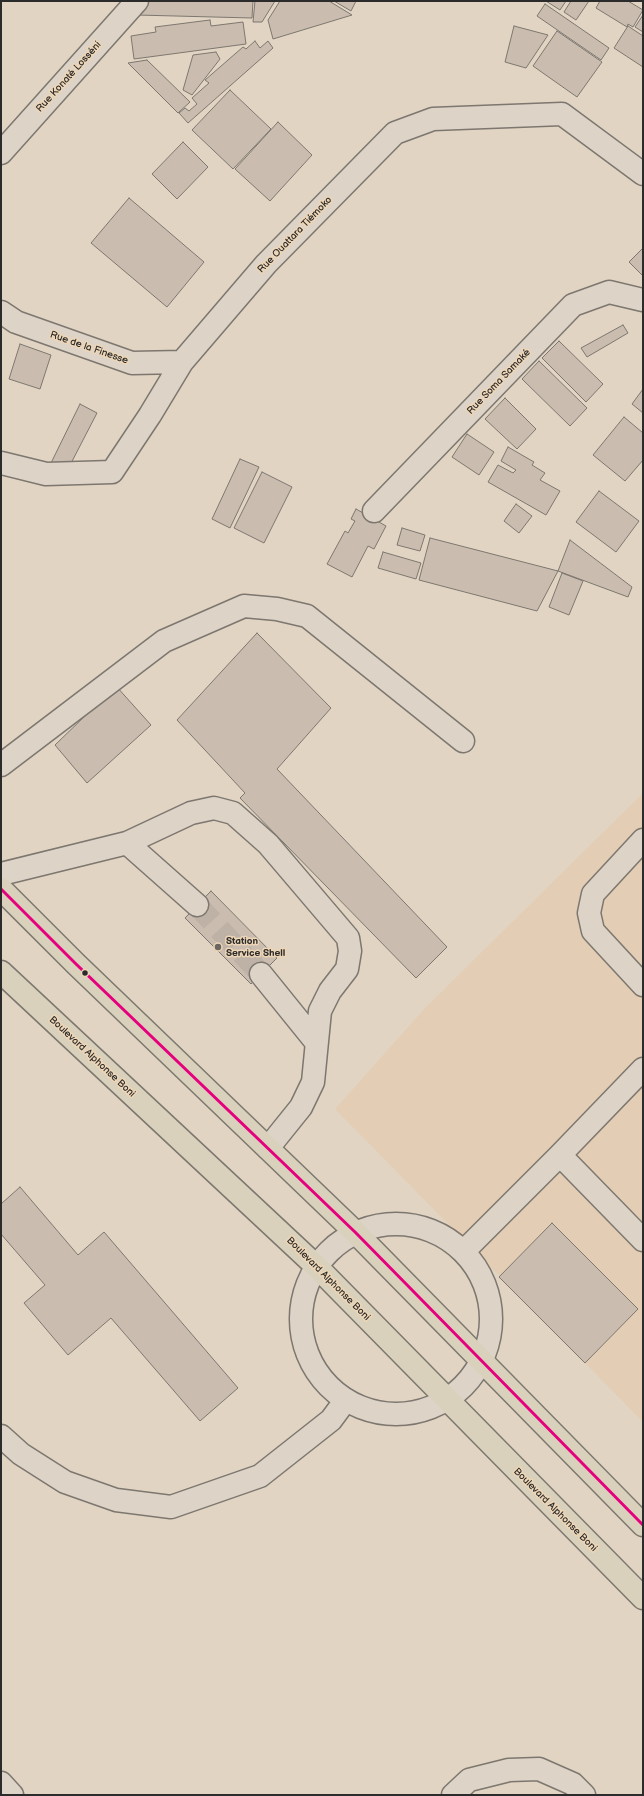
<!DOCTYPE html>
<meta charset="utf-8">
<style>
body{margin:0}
#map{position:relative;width:644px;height:1796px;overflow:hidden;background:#e1d4c3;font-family:"Balsamiq Sans",sans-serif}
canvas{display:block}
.frame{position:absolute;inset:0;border:2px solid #2b2b2b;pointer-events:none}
</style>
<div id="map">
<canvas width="644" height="1796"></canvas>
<div class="frame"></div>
</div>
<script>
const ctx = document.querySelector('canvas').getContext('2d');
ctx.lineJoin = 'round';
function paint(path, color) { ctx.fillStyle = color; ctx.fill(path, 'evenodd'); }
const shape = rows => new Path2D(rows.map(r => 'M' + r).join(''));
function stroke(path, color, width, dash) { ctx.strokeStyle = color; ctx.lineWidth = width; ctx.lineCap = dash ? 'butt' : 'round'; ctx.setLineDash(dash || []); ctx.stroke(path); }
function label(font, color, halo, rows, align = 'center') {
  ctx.font = font + ' "Balsamiq Sans",sans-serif'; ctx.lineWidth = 3; ctx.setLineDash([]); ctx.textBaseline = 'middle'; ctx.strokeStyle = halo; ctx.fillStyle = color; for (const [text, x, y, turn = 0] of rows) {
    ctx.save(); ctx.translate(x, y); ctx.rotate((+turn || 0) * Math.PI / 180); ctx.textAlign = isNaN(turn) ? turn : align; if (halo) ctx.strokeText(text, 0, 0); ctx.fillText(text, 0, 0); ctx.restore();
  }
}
const built = shape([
 [643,793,643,1422,335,1109,425,1008]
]);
const building = shape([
 [148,1,253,1,252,18,137,15,148,1],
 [255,1,275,1,262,22,253,22,255,1],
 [280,1,329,1,352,15,273,39,268,20,280,1],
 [334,1,356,1,351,11,334,1],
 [546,1,566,1,560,10,546,1],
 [571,1,589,1,576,20,564,12,571,1],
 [600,1,628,1,643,10,633,27,628,24,627,27,596,8,600,1],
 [545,4,609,48,601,60,537,16,545,4],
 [643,15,643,32,635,27,643,15],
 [210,20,211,26,243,22,246,44,134,59,131,36,156,32,155,27,210,20],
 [514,26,548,35,526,68,505,62,514,26],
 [628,26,643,36,643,67,614,48,628,26],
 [557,31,602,62,577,97,533,66,557,31],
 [255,41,260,48,268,41,273,48,188,123,179,113,185,108,189,111,197,104,192,98,209,83,205,80,243,47,246,49,255,41],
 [216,52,220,59,192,95,183,90,193,55,216,52],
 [147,60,190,102,178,113,128,63,147,60],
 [230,90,271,129,233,169,192,130,230,90],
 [278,122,312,155,270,201,235,169,278,122],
 [183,142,208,167,177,199,152,174,183,142],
 [129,198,204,262,167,307,91,243,129,198],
 [643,248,643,276,629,262,643,248],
 [623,325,628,333,587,357,581,348,623,325],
 [559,341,603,384,586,402,542,358,559,341],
 [20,344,51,355,40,389,9,379,20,344],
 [539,361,587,408,570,426,522,379,539,361],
 [643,389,643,413,632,404,643,389],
 [505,398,536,429,517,449,485,419,505,398],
 [80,404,97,413,67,471,51,463,80,404],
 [624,417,643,433,643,460,625,481,593,455,624,417],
 [467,434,494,452,479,475,452,457,467,434],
 [508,447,534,462,532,465,545,473,540,480,560,491,546,515,488,482,498,465,513,473,516,470,501,461,508,447],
 [240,459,259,467,230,528,212,519,240,459],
 [262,472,292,487,264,543,234,528,262,472],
 [599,491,639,521,616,552,576,522,599,491],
 [516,504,532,516,519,533,504,521,516,504],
 [356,509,386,526,374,549,368,546,352,577,327,564,345,531,348,533,355,521,351,519,356,509],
 [402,528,425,535,420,551,397,545,402,528],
 [430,538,558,571,537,611,419,580,430,538],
 [570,540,632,587,628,597,558,571,570,540],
 [383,552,421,563,416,579,378,568,383,552],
 [562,573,583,581,569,615,549,607,562,573],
 [257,633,331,708,277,769,447,947,416,978,240,798,245,793,177,720,257,633],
 [116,686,151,725,87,783,55,745,116,686],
 [211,891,277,958,251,984,185,918,211,891],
 [20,1187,78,1255,104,1232,238,1388,200,1421,111,1318,68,1355,24,1303,45,1285,1,1234,1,1204,20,1187],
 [552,1223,638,1309,585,1363,499,1277,552,1223]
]);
const minorTunnel = shape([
 [197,905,261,974]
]);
const minor = shape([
 [1,153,137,1],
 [1,312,16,322,132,363,182,362],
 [1,463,46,474,112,472,150,415,182,362,266,264,395,133,433,119,562,114,643,174],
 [374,511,573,305,609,292,643,300],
 [1,765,164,641,244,606,277,609,307,616,463,741],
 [643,840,593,894,589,913,593,931,643,985],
 [127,843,197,905],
 [1,874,127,843,191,813,214,808,233,813,268,844,348,938,350,951,347,969,330,991,320,1011,313,1082,301,1107,268,1148],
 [261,974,316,1042],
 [560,1155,643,1240],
 '301 1319a95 95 0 1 1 190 0a95 95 0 1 1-190 0Z',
 [464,1251,560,1155,643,1069],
 [1,1436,21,1454,65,1482,116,1500,171,1507,260,1476,331,1420,345,1401],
 [1,1783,12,1795],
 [453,1795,469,1780,509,1770,539,1769,573,1784,584,1795]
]);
const major = shape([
 [1,889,76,964,355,1232,643,1525],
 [1,972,316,1266,643,1598]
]);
const bus1 = shape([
 [1,889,76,964,355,1232,643,1525]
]);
const markers = [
 [218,947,4,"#6b6660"],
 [85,973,3.5,"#2b2b2b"]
];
const streetNames = [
 ["Rue Konaté Losséni",69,77,-48],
 ["Rue Ouattara Tiémoko",295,235,-46],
 ["Rue de la Finesse",89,348,19],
 ["Rue Soma Samaké",499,382,-46],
 ["Boulevard Alphonse Boni",92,1057,43],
 ["Boulevard Alphonse Boni",328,1279,45],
 ["Boulevard Alphonse Boni",555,1510,45]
];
const poiNames = [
 ["Station",226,941],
 ["Service Shell",226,953]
];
paint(built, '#e3ceb5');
paint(building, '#cabdaf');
stroke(building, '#7d776f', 1);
stroke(minorTunnel, '#bdb2a5', 22, [22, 11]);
stroke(minor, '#7d776f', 25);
stroke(major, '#7d776f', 25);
stroke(minor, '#ddd3c7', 22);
stroke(major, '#d9d1bc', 22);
stroke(bus1, '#e5007d', 3);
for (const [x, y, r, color] of markers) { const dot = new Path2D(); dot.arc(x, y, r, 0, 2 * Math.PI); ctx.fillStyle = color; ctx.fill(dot); stroke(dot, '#eed6b6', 1.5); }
label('10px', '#2b2b2b', '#eed6b6', streetNames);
label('bold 10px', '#2b2b2b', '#eed6b6', poiNames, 'left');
</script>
